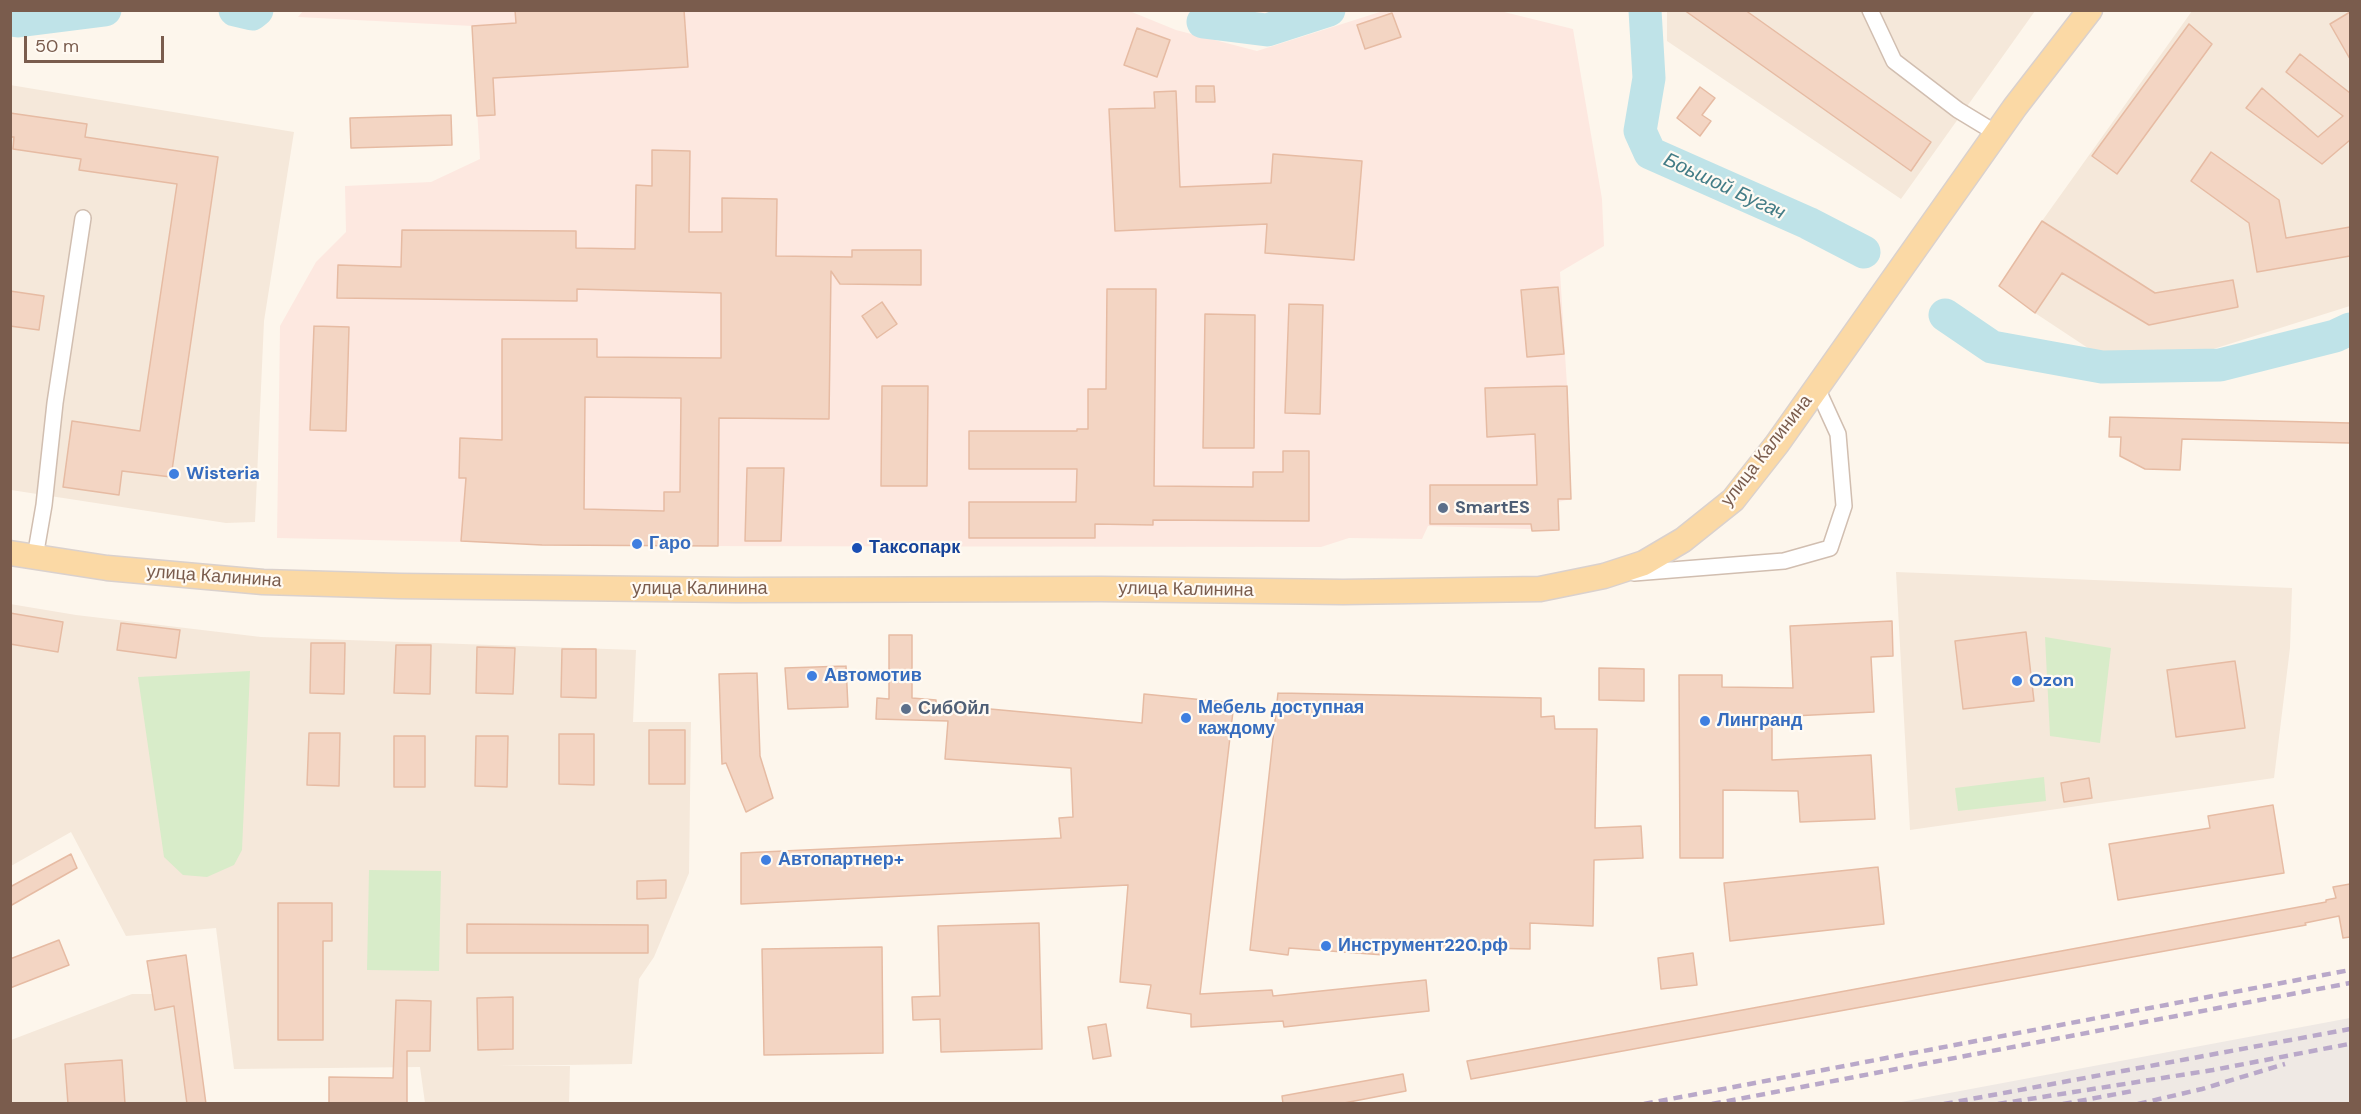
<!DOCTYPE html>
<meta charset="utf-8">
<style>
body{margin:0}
#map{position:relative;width:2361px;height:1114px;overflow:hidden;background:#fdf6ec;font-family:"DM Sans",sans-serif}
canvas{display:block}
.frame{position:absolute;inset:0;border:12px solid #7a5c4d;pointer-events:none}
.scale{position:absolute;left:24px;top:36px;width:140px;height:27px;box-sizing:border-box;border:3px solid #7a5c4d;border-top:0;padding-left:8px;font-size:18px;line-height:21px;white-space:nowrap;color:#7a5c4d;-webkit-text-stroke:4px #fffaf3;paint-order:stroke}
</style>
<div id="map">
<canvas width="2361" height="1114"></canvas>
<div class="frame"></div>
<div class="scale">50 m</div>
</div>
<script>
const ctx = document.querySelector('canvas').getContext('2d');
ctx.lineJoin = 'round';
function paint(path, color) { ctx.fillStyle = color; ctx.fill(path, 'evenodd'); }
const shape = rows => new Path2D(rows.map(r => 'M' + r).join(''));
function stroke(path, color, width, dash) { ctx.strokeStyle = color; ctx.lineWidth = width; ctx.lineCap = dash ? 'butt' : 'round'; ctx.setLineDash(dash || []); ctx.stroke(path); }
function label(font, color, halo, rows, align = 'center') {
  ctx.font = font + ' "DM Sans",sans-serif'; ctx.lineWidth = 4.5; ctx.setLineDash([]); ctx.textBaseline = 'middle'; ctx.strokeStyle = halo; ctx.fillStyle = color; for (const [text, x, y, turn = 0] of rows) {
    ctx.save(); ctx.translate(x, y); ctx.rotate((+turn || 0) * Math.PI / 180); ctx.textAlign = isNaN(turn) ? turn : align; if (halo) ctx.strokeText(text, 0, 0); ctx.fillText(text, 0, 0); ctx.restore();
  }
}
const residential = shape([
 [1667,11,2035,11,1901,199,1667,41],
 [2192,11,2350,11,2350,306,2207,351,2094,352,2035,313,1999,286,2042,221],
 [10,85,294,132,264,321,255,522,226,523,11,490],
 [1896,572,2292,588,2290,648,2274,778,1910,830],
 [10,604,76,615,261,637,636,650,633,722,691,722,689,873,654,957,639,979,632,1064,497,1066,570,1066,569,1104,425,1103,420,1067,234,1069,216,928,126,936,71,832,11,866],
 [132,994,152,994,155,1009,174,1006,187,1103,11,1104,11,1040]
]);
const commercial = shape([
 [1127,10,1176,30,1257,51,1383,11,1500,11,1573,29,1602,199,1604,246,1560,272,1567,386,1571,499,1558,502,1559,530,1428,526,1422,539,1349,538,1321,547,647,546,277,538,280,326,316,262,346,232,345,186,431,182,480,159,472,26,298,17,303,11]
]);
const industrial = shape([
 [2350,1018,2350,1102,2343,1103,1896,1103]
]);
const green = shape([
 [2045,637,2111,648,2100,743,2050,736],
 [250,671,242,850,234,865,207,877,183,875,164,857,138,677],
 [2044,777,2046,801,1958,811,1955,788],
 [369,870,441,871,439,971,367,970]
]);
const river = shape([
 [235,10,252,14,257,10],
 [1645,10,1649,78,1640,131,1650,153,1808,223,1864,252],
 [10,20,18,21,105,10],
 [1203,22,1267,30,1329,10],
 [1945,315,1992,347,2102,367,2220,365,2335,336,2350,329]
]);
const building = shape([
 [515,10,684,10,688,67,493,78,495,115,477,116,472,26,516,23,515,10],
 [1684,10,1745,10,1931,142,1911,171,1684,10],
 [2350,12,2350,59,2330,24,2350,12],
 [1392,13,1401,37,1365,49,1357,25,1392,13],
 [2189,24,2212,44,2117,174,2092,156,2189,24],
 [1137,28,1170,40,1157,77,1124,65,1137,28],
 [2300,54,2350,93,2350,140,2322,164,2246,108,2262,88,2318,137,2343,116,2286,72,2300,54],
 [1196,86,1214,86,1215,102,1196,102,1196,86],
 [1700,87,1715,98,1702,115,1711,121,1700,136,1677,118,1700,87],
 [1176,91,1180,187,1271,183,1273,154,1362,161,1354,260,1265,253,1267,224,1115,231,1109,109,1155,108,1154,92,1176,91],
 [10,113,87,124,85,137,218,157,171,477,122,471,119,495,63,487,72,421,140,431,177,184,79,170,81,159,13,149,14,137,10,137,10,113],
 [451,115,452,145,351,148,350,118,451,115],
 [652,150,690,151,689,232,722,232,722,198,777,199,776,256,852,257,852,250,921,250,921,285,840,284,831,271,829,419,719,418,718,546,542,545,461,541,466,478,459,478,460,438,502,440,502,339,597,339,597,357,721,358,721,293,577,289,577,301,337,298,338,265,401,267,402,230,576,231,576,248,635,249,636,185,652,186,652,150],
 [585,397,681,398,680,492,664,492,664,511,584,509,585,397],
 [2211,152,2279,200,2286,238,2350,227,2350,256,2257,272,2249,223,2191,181,2211,152],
 [2042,221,2155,293,2233,280,2238,307,2149,325,2062,273,2035,313,1999,286,2042,221],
 [1558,287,1564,354,1527,357,1521,290,1558,287],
 [1107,289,1156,289,1154,486,1253,487,1253,472,1283,472,1283,451,1309,451,1309,521,1153,520,1153,525,1095,524,1095,538,969,538,969,502,1076,502,1077,469,969,469,969,431,1077,431,1077,429,1088,429,1088,389,1106,389,1107,289],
 [10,291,44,296,39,330,10,326,10,291],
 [882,302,897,324,877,338,862,316,882,302],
 [1289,304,1323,305,1320,414,1285,413,1289,304],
 [1205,314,1255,315,1254,448,1203,448,1205,314],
 [314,326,349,327,346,431,310,430,314,326],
 [882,386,928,386,927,486,881,486,882,386],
 [1567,386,1571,499,1558,499,1559,530,1532,531,1531,524,1430,524,1430,485,1537,485,1535,434,1487,437,1485,388,1567,386],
 [2110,417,2350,423,2350,443,2182,439,2180,470,2145,469,2120,456,2121,437,2109,437,2110,417],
 [747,468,784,468,781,541,745,541,747,468],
 [10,613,63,622,58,652,10,644,10,613],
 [1892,621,1893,656,1871,657,1874,712,1772,717,1772,760,1871,755,1875,819,1800,822,1798,791,1723,790,1723,858,1680,858,1679,675,1722,675,1722,687,1793,688,1790,626,1892,621],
 [121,623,180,630,176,658,117,650,121,623],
 [2026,632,2034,701,1963,709,1955,641,2026,632],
 [889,635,912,635,912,698,936,700,936,704,1142,723,1144,694,1234,703,1200,994,1272,990,1273,996,1426,980,1429,1011,1284,1027,1283,1021,1191,1027,1191,1014,1147,1008,1151,985,1120,982,1128,885,741,904,741,853,1061,838,1059,818,1073,817,1071,768,945,759,948,721,876,719,877,698,889,699,889,635],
 [311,643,345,643,344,694,310,693,311,643],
 [396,645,431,645,430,694,394,693,396,645],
 [477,647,515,648,513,694,476,693,477,647],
 [562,649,596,649,596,698,561,697,562,649],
 [2235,661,2245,728,2176,737,2167,670,2235,661],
 [846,666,848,707,788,709,785,668,846,666],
 [1599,668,1644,669,1644,701,1599,700,1599,668],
 [757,673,760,756,773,798,746,812,726,763,722,764,719,674,757,673],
 [1278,693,1541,698,1541,717,1554,716,1555,729,1597,729,1595,828,1641,826,1643,858,1594,860,1593,926,1530,923,1530,949,1385,946,1384,955,1289,948,1288,955,1250,950,1278,693],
 [649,730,685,730,685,784,649,784,649,730],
 [309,733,340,733,339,786,307,785,309,733],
 [559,734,594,734,594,785,559,784,559,734],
 [394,736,425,736,425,787,394,787,394,736],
 [476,736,508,736,507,787,475,786,476,736],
 [2089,778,2092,798,2064,802,2061,783,2089,778],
 [2273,805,2284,873,2118,900,2109,844,2210,828,2208,816,2273,805],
 [71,854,77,868,10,906,10,887,71,854],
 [1878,867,1884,924,1730,941,1724,883,1878,867],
 [666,880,666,898,637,899,637,881,666,880],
 [2350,884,2350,937,2343,938,2339,916,2305,923,2306,925,1471,1079,1467,1061,2326,902,2326,900,2336,898,2333,887,2350,884],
 [278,903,332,903,332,941,323,941,323,1040,278,1040,278,903],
 [1039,923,1042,1049,941,1052,940,1019,913,1020,912,997,940,996,938,926,1039,923],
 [467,924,648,925,648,953,467,953,467,924],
 [59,940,69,965,10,988,10,959,59,940],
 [882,947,883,1053,764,1055,762,949,882,947],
 [1693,953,1697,985,1661,989,1658,958,1693,953],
 [186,955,206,1104,187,1104,174,1006,155,1010,147,961,186,955],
 [513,997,513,1049,478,1050,477,998,513,997],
 [396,1000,431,1001,430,1051,407,1051,407,1104,329,1104,329,1077,393,1078,396,1000],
 [1106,1024,1111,1056,1093,1059,1088,1027,1106,1024],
 [122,1060,125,1104,68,1104,65,1064,122,1060],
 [1403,1074,1406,1091,1339,1104,1283,1104,1282,1096,1403,1074]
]);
const street = shape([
 [1870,10,1894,61,1958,110,1996,133],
 [35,557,44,505,55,403,83,218],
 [1634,573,1784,561,1830,548,1844,506,1838,434,1817,388]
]);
const primary = shape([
 [10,553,107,568,263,582,399,586,736,590,1101,589,1343,592,1540,589,1604,576,1644,563,1683,540,1733,500,1777,444,2015,107,2090,10]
]);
const rail = shape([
 [1644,1104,2350,970],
 [1712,1104,2350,983],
 [1944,1104,2350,1029],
 [1998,1104,2213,1070,2349,1044],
 [2063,1104,2133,1091],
 [2138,1104,2202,1089,2285,1064]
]);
const markers = [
 [174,474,6,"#3f7fe0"],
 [1443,508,6,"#5c6f8a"],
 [637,544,6,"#3f7fe0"],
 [857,548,6,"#1a4fb4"],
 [812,676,6,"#3f7fe0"],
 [2017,681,6,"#3f7fe0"],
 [906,709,6,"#5c6f8a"],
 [1186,718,6,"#3f7fe0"],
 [1705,721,6,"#3f7fe0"],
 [766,860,6,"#3f7fe0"],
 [1326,946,6,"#3f7fe0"]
];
const streetNames = [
 ["улица Калинина",1767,451,-52],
 ["улица Калинина",214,577,4],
 ["улица Калинина",700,589],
 ["улица Калинина",1186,590,1]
];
const shopNames = [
 ["Wisteria",186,474],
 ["Гаро",649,544],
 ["Автомотив",824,676],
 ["Ozon",2029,681],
 ["Мебель доступная",1198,708],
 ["каждому",1198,729],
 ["Лингранд",1717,721],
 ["Автопартнер+",778,860],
 ["Инструмент220.рф",1338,946]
];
const serviceNames = [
 ["SmartES",1455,508],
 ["СибОйл",918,709]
];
const transitNames = [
 ["Таксопарк",869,548]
];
const waterNames = [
 ["Боьшой Бугач",1724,187,25]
];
paint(residential, '#f5e8da');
paint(commercial, '#fde8e0');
paint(industrial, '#efe9e4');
paint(green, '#d8ecc9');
stroke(river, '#bfe3e8', 33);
paint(building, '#f3d5c3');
stroke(building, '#e6bba3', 1.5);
stroke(street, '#d1beb0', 18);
stroke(primary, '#dad1cd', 27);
stroke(street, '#fff', 15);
stroke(primary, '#fbd9a5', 24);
stroke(rail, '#b9a8c9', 4.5, [9, 6]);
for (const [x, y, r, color] of markers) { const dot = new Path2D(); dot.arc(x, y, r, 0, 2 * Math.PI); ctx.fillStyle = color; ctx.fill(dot); stroke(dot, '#fffaf3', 2); }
label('18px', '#7a5c4d', '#fffaf3', streetNames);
label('bold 18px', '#366cbe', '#fffaf3', shopNames, 'left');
label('bold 18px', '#4e5e75', '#fffaf3', serviceNames, 'left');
label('bold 18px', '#164399', '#fffaf3', transitNames, 'left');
label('italic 20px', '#437c86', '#fffaf3', waterNames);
</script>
